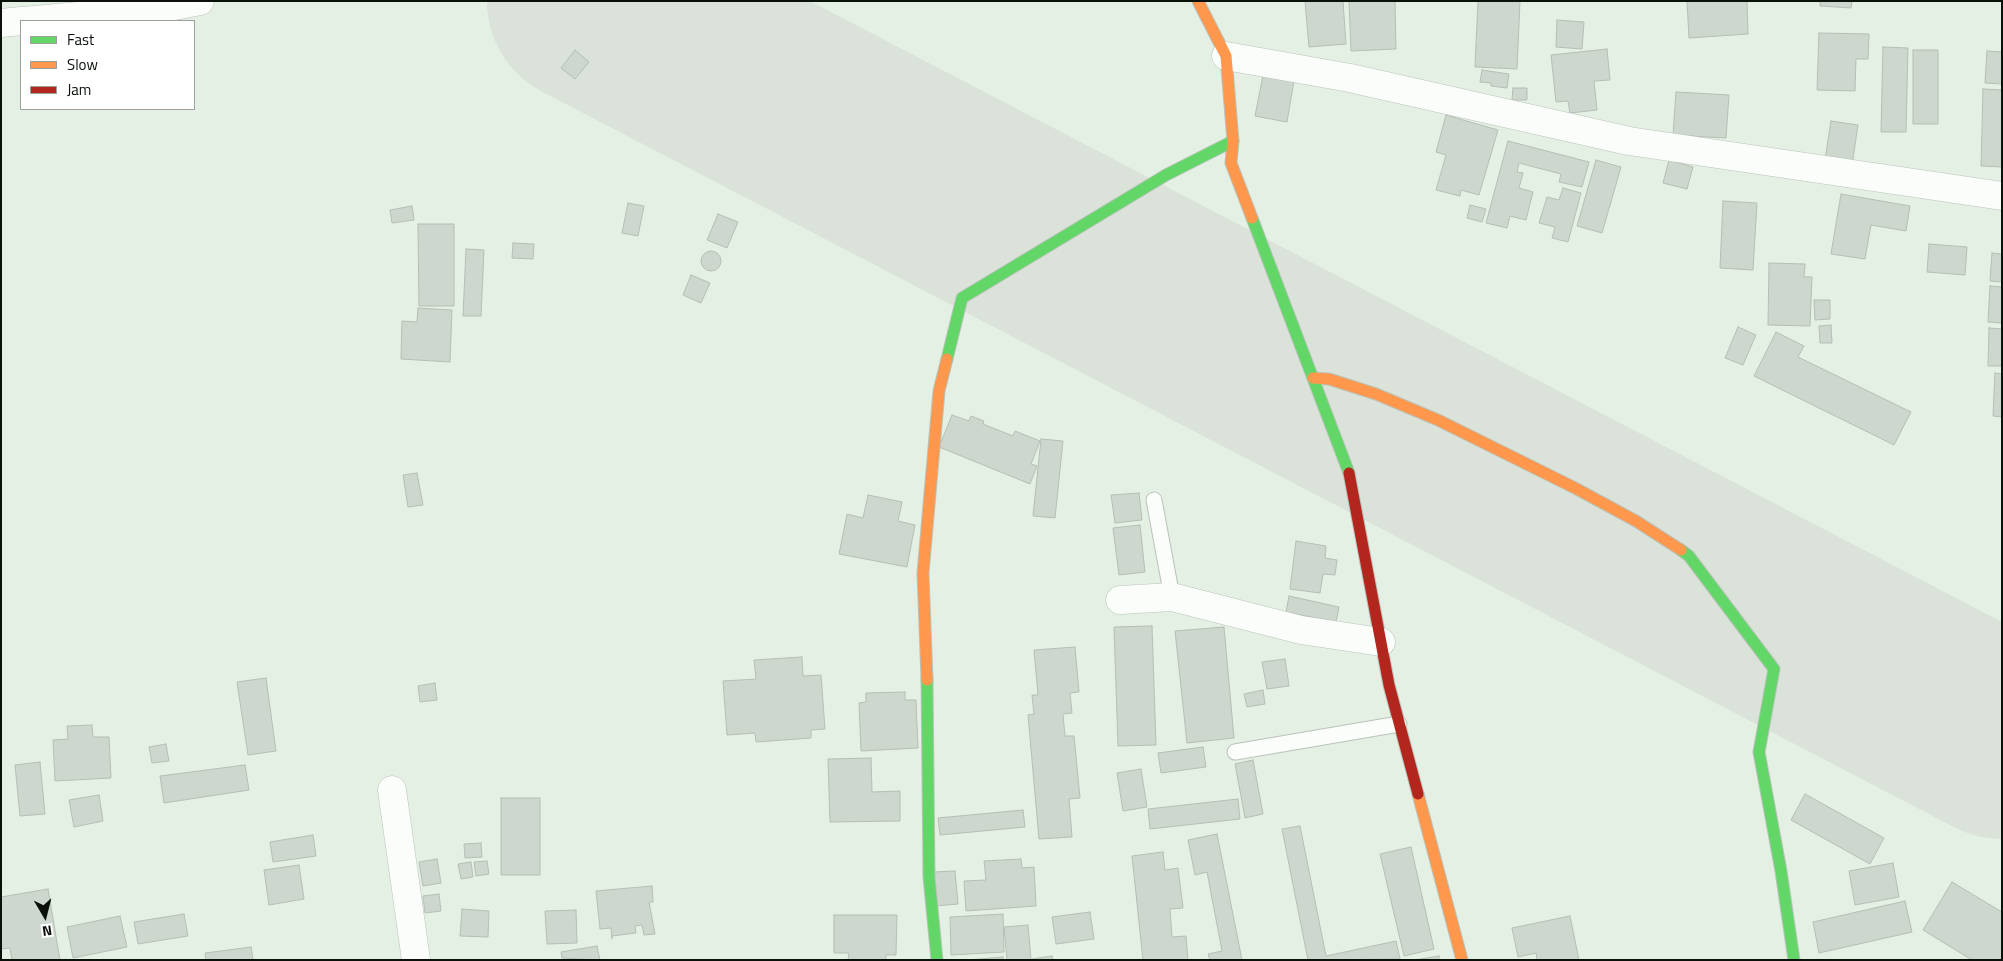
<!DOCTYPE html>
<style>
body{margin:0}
#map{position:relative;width:2003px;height:961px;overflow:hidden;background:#e4f0e4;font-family:"Titillium Web",sans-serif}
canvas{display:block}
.frame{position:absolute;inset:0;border:2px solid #09110a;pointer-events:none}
.legend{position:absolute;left:20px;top:20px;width:175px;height:90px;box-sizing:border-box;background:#fff;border:1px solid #9da09d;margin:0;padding:6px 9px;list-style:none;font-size:15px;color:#09110a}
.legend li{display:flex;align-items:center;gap:10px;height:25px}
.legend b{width:25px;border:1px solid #9da09d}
.north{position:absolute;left:20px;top:891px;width:50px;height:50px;-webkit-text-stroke:4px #fff;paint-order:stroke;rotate:172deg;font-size:14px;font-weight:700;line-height:20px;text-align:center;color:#09110a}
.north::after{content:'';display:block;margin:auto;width:18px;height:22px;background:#09110a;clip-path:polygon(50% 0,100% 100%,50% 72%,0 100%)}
</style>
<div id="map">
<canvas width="2003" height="961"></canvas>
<div class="frame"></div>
<ul class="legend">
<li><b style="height:6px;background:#63d668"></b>Fast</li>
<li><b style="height:6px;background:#ff974d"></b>Slow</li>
<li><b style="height:6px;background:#b3261e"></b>Jam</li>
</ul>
<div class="north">N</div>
</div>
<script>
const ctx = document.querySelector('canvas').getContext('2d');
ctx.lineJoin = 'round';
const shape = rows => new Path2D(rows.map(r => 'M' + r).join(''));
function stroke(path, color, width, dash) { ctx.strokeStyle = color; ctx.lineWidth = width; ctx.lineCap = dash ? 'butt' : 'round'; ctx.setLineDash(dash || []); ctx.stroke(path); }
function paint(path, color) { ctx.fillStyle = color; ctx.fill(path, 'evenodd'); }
const runway = shape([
 [589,1,2002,737]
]);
const building = shape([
 [1305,1,1343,1,1346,44,1309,47,1305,1],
 [1349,1,1395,1,1396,49,1351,51,1349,1],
 [1478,1,1520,1,1517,69,1475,67,1478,1],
 [1687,1,1747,1,1748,34,1689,38,1687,1],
 [1820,1,1852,1,1851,8,1820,6,1820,1],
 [1557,20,1584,22,1582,49,1556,47,1557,20],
 [1819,33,1869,34,1868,59,1856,59,1855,91,1817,90,1819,33],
 [1883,47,1908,48,1906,132,1881,132,1883,47],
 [1607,49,1610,80,1594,81,1597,110,1570,113,1568,101,1556,102,1551,55,1607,49],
 [575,50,589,62,575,79,561,68,575,50],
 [1913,50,1938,50,1938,124,1913,124,1913,50],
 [1987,51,2002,52,2002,84,1985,83,1987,51],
 [1264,70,1295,75,1287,122,1255,116,1264,70],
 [1482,70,1509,74,1507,88,1491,86,1491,83,1480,82,1482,70],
 [1513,88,1527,88,1527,100,1512,100,1513,88],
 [1983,89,2002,90,2002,167,1981,166,1983,89],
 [1676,92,1729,95,1726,138,1673,135,1676,92],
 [1446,115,1498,130,1479,195,1461,190,1460,196,1436,190,1446,155,1436,152,1446,115],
 [1831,121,1858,125,1852,165,1825,160,1831,121],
 [1508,141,1589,162,1582,187,1559,182,1561,174,1519,163,1517,172,1523,173,1519,188,1533,192,1526,220,1510,216,1507,228,1486,223,1508,141],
 [1596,160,1621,167,1602,233,1577,226,1596,160],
 [1669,160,1693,167,1687,189,1663,183,1669,160],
 [1563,188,1581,193,1568,242,1552,238,1555,227,1539,223,1547,197,1559,200,1563,188],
 [1841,194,1910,206,1906,231,1871,225,1865,259,1831,254,1841,194],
 [1723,201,1757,203,1753,270,1720,268,1723,201],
 [628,203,644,206,638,236,622,233,628,203],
 [1470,205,1486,209,1482,222,1467,218,1470,205],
 [412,206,414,220,392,223,390,210,412,206],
 [718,214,738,222,727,248,707,240,718,214],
 [418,224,454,224,454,306,419,306,418,224],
 [513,243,534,244,533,259,512,258,513,243],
 [1929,244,1967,247,1965,275,1927,272,1929,244],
 [466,249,484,250,481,316,463,316,466,249],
 '701 261a10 10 0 1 1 20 0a10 10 0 1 1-20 0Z',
 [1992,253,2002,254,2002,282,1990,281,1992,253],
 [1769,263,1805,264,1804,277,1812,277,1810,326,1768,325,1769,263],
 [691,275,710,283,701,303,683,295,691,275],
 [1990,286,2002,287,2002,323,1988,322,1990,286],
 [1814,300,1830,300,1830,319,1815,320,1814,300],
 [418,308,452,310,450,362,401,359,402,321,417,322,418,308],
 [1831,325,1832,343,1820,343,1819,326,1831,325],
 [1738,327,1756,335,1743,365,1725,358,1738,327],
 [1989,328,2002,329,2002,366,1988,366,1989,328],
 [1776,332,1804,346,1798,357,1911,412,1894,445,1754,376,1776,332],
 [1995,373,2002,374,2002,417,1993,416,1995,373],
 [952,415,969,421,971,416,984,421,983,424,1013,436,1015,431,1040,441,1031,464,1037,466,1030,484,939,447,952,415],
 [1041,439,1063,441,1055,518,1033,516,1041,439],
 [417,473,423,505,408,507,403,475,417,473],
 [1139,493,1142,520,1115,523,1111,495,1139,493],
 [868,495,902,502,898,521,915,525,907,567,839,554,847,514,863,518,868,495],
 [1140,525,1145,572,1119,575,1113,528,1140,525],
 [1296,541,1326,546,1325,558,1337,560,1335,575,1323,574,1320,593,1290,589,1296,541],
 [1289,596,1339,607,1336,622,1286,612,1289,596],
 [1152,626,1156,745,1118,746,1114,627,1152,626],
 [1224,627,1234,738,1187,743,1175,631,1224,627],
 [1075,647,1079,692,1070,693,1072,713,1063,714,1065,736,1074,736,1080,798,1069,799,1072,837,1039,839,1028,715,1034,714,1032,695,1038,695,1034,650,1075,647],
 [802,657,803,676,821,675,825,729,811,730,811,738,756,742,755,733,727,735,723,681,756,679,754,660,802,657],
 [1285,659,1289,686,1267,689,1262,662,1285,659],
 [266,678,276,751,248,755,237,682,266,678],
 [435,683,437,700,420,702,418,686,435,683],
 [1263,690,1265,704,1247,707,1244,694,1263,690],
 [905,692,905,700,916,700,918,748,861,751,859,703,866,702,866,693,905,692],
 [92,725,93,737,109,737,111,778,55,781,53,740,68,739,67,726,92,725],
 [166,744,169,761,152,763,149,747,166,744],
 [1203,747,1206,767,1161,773,1158,753,1203,747],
 [871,758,872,792,900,791,900,821,830,822,828,759,871,758],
 [1253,760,1263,814,1245,818,1235,764,1253,760],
 [40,762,45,814,20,816,15,765,40,762],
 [245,765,249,790,164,803,160,776,245,765],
 [1141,769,1147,807,1123,811,1117,773,1141,769],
 [1805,794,1884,838,1870,864,1791,820,1805,794],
 [99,795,103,821,74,827,69,800,99,795],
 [501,798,540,798,540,875,501,875,501,798],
 [1238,799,1240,819,1150,829,1148,809,1238,799],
 [1023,810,1025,827,940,835,938,818,1023,810],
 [1300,826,1326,956,1396,941,1400,959,1308,960,1282,829,1300,826],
 [1217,834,1242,960,1210,960,1208,954,1222,951,1207,872,1195,875,1188,840,1217,834],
 [313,835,316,856,273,862,270,842,313,835],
 [481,843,482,857,465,858,464,844,481,843],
 [1411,847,1434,949,1404,956,1380,854,1411,847],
 [1163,852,1165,870,1178,868,1183,908,1170,909,1172,937,1186,936,1188,960,1143,960,1132,856,1163,852],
 [437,859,441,883,423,886,419,862,437,859],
 [1021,859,1022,868,1034,867,1036,906,966,911,964,881,986,880,984,861,1021,859],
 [487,861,489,874,476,876,474,862,487,861],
 [471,862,473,877,461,879,458,864,471,862],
 [1893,863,1899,897,1855,905,1849,871,1893,863],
 [299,865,304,899,269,905,264,870,299,865],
 [955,871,958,904,936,906,933,872,955,871],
 [1952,882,2002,912,2002,960,1972,960,1923,930,1952,882],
 [652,886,653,902,649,902,655,934,644,935,642,925,635,926,636,933,612,936,612,939,611,928,600,929,596,891,652,886],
 [48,889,60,960,12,960,10,948,1,949,1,897,48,889],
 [439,894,441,911,425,913,423,896,439,894],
 [1905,901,1912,932,1819,953,1813,922,1905,901],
 [462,909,489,911,488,937,460,936,462,909],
 [576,910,577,943,547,944,545,911,576,910],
 [1090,912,1094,939,1056,944,1052,917,1090,912],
 [184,914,188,936,138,944,134,922,184,914],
 [1003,914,1004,952,951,955,950,917,1003,914],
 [834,915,897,915,896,955,886,955,886,960,848,960,849,953,834,953,834,915],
 [120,916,127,947,73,958,67,927,120,916],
 [1570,916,1579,960,1537,960,1536,953,1518,957,1512,928,1570,916],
 [1028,925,1031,960,1007,960,1004,927,1028,925],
 [597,946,600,960,562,958,561,952,597,946],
 [251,947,253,960,206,960,205,953,251,947],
 [1052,956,1053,960,1032,960,1032,959,1052,956],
 [1439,956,1439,960,1414,960,1439,956],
 [1003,957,1003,960,968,960,1003,957]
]);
const lane = shape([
 [1154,500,1172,597],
 [1235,752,1399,724]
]);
const street = shape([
 [24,21,164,8,200,1],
 [1,23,21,21],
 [1226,56,1350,78,1629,141,2002,196],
 [1120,600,1172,597,1301,630,1381,642],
 [392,790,416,960]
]);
const fast = shape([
 [1252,218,1349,473],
 [947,359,962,298,1166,175,1233,141],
 [1681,550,1689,556,1774,669,1759,752,1781,871,1794,960],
 [927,680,929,877,937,960]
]);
const slow = shape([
 [1198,1,1226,56,1233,141,1231,163,1252,218],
 [1313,378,1329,379,1376,394,1438,420,1575,488,1636,521,1681,550],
 [927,680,923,573,939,391,947,359],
 [1418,794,1462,960]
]);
const jam = shape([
 [1349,473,1389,685,1418,794]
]);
stroke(runway, '#dae2da', 204);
paint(building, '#cdd7cd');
stroke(building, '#b5beb5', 1);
stroke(lane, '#bac3ba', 17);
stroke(street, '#bac3ba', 29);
stroke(fast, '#bac3ba', 13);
stroke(slow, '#bac3ba', 13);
stroke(jam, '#bac3ba', 13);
stroke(lane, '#fbfdfb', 15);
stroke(street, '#fbfdfb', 28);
stroke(fast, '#63d668', 11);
stroke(slow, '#ff974d', 11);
stroke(jam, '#b3261e', 11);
</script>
